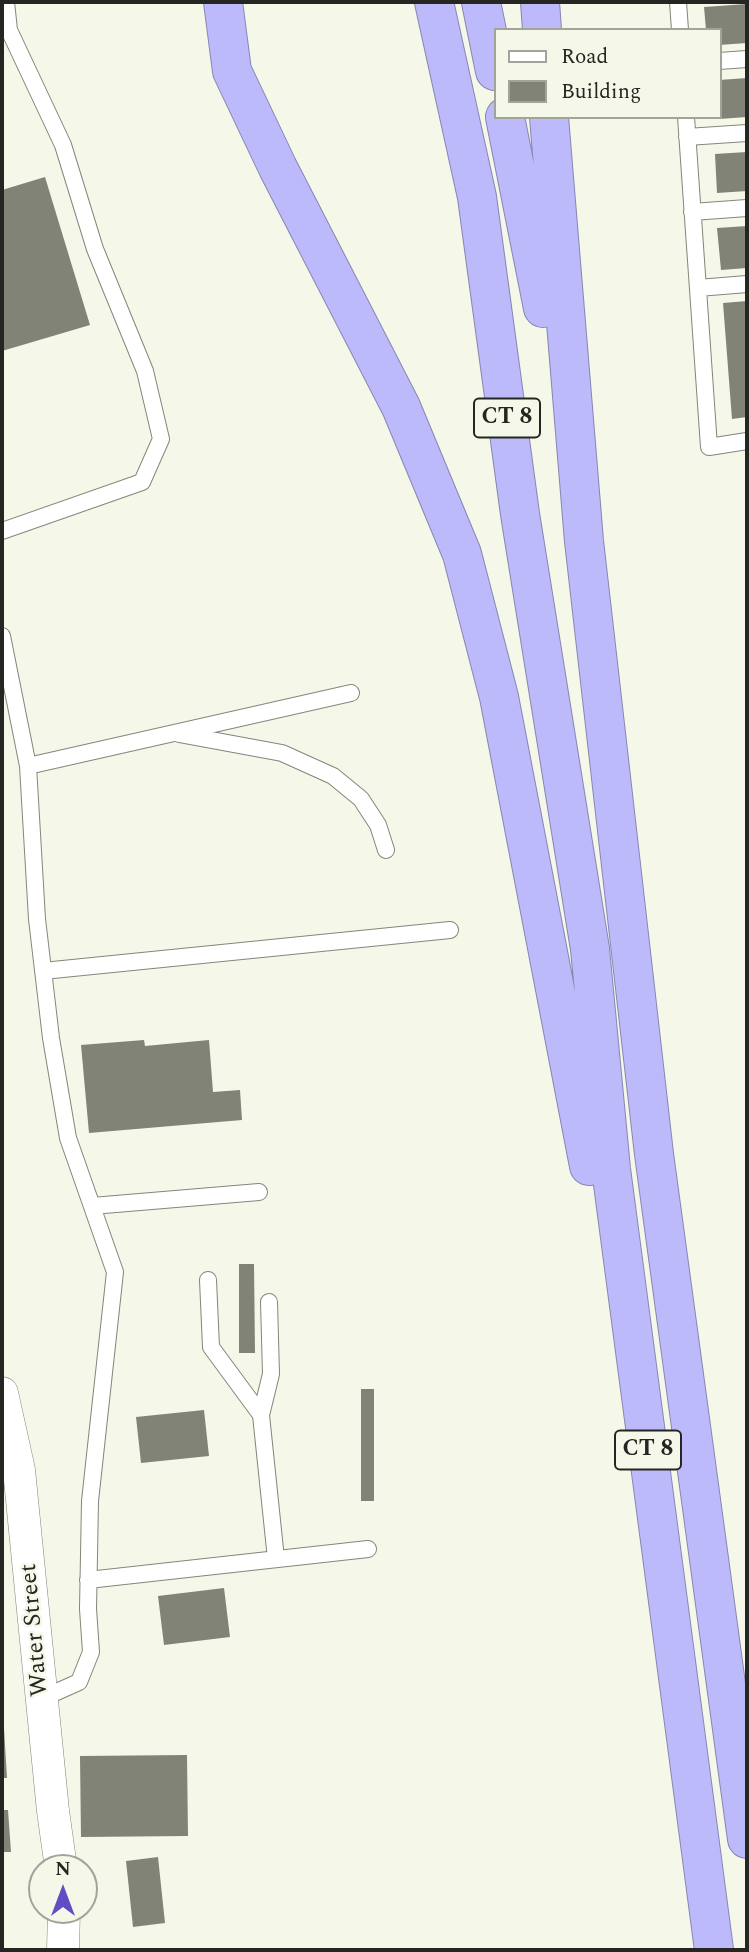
<!DOCTYPE html>
<style>
body{margin:0}
#map{position:relative;width:749px;height:1952px;overflow:hidden;background:#f5f7e9;font-family:Spectral,serif}
canvas{display:block}
.frame{position:absolute;inset:0;border:4px solid #252621;pointer-events:none}
.legend{position:absolute;left:494px;top:28px;width:228px;height:91px;box-sizing:border-box;background:#f5f7e9;border:2px solid #a2a399;margin:0;padding:9px 12px;list-style:none;font-size:21px;color:#252621}
.legend li{display:flex;align-items:center;gap:14px;height:35px}
.legend b{width:35px;border:2px solid #a2a399}
.north{position:absolute;left:28px;top:1854px;width:70px;height:70px;box-sizing:border-box;background:#f5f7e9;border:2px solid #a2a399;border-radius:50%;rotate:0deg;font-size:19px;font-weight:700;line-height:28px;text-align:center;color:#252621}
.north::after{content:'';display:block;margin:auto;width:24px;height:32px;background:#614cc4;clip-path:polygon(50% 0,100% 100%,50% 72%,0 100%)}
</style>
<div id="map">
<canvas width="749" height="1952"></canvas>
<div class="frame"></div>
<ul class="legend">
<li><b style="height:9px;background:#fff"></b>Road</li>
<li><b style="height:19px;background:#818377"></b>Building</li>
</ul>
<div class="north">N</div>
</div>
<script>
const ctx = document.querySelector('canvas').getContext('2d');
ctx.lineJoin = 'round';
function paint(path, color) { ctx.fillStyle = color; ctx.fill(path, 'evenodd'); }
const shape = rows => new Path2D(rows.map(r => 'M' + r).join(''));
function stroke(path, color, width, dash) { ctx.strokeStyle = color; ctx.lineWidth = width; ctx.lineCap = dash ? 'butt' : 'round'; ctx.setLineDash(dash || []); ctx.stroke(path); }
function label(font, color, halo, rows, align = 'center') {
  ctx.font = font + ' Spectral,serif'; ctx.lineWidth = 5; ctx.setLineDash([]); ctx.textBaseline = 'middle'; ctx.strokeStyle = halo; ctx.fillStyle = color; for (const [text, x, y, turn = 0] of rows) {
    ctx.save(); ctx.translate(x, y); ctx.rotate((+turn || 0) * Math.PI / 180); ctx.textAlign = isNaN(turn) ? turn : align; if (halo) ctx.strokeText(text, 0, 0); ctx.fillText(text, 0, 0); ctx.restore();
  }
}
const building = shape([
 [747,4,747,43,719,45,719,30,706,30,704,7],
 [747,78,747,117,719,119,719,80],
 [747,152,747,191,717,193,715,154],
 [45,177,90,325,2,351,2,190],
 [747,226,747,268,721,270,717,228],
 [747,301,747,417,732,419,723,303],
 [144,1040,145,1046,209,1040,213,1092,240,1090,242,1120,89,1133,81,1045],
 [239,1264,254,1264,255,1353,239,1353],
 [361,1389,374,1389,374,1501,361,1501],
 [204,1410,209,1456,141,1463,136,1417],
 [224,1588,230,1637,164,1645,158,1596],
 [2,1728,4,1728,7,1778,2,1778],
 [187,1755,188,1836,81,1837,80,1756],
 [2,1810,8,1810,11,1852,2,1852],
 [158,1857,165,1923,133,1927,126,1861]
]);
const service = shape([
 [678,2,680,30],
 [719,61,747,59],
 [686,117,709,447,747,441],
 [687,137,747,133],
 [692,212,747,208],
 [698,288,747,284],
 [2,531,142,482,161,439,145,371,95,249,63,145,9,30,6,2],
 [2,636,28,766,37,919,51,1038,68,1138,115,1272,90,1501,88,1609,91,1652,79,1682,43,1698],
 [179,734,282,753,333,776,361,799,378,825,386,850],
 [28,766,351,693],
 [43,971,450,930],
 [92,1206,259,1192],
 [208,1280,211,1347,261,1415],
 [269,1302,271,1374,261,1415,276,1559],
 [88,1580,368,1549]
]);
const minor = shape([
 [2,1393,19,1470,53,1811,61,1868],
 [63,1950,64,1910]
]);
const motorway = shape([
 [223,2,232,71,278,168,401,407,462,554,499,697,589,1166],
 [434,2,477,197,520,514,590,949,611,1169,714,1950],
 [481,2,495,71],
 [540,2,542,30],
 [505,117,543,308],
 [549,117,584,541,654,1154,747,1839]
]);
const shields = [
 [507,418,66],
 [648,1450,66]
];
const shieldNames = [
 ["CT 8",507,418],
 ["CT 8",648,1450]
];
const streetNames = [
 ["Water Street",36,1630,-95]
];
paint(building, '#818377');
stroke(service, '#84867a', 18);
stroke(minor, '#84867a', 33);
stroke(motorway, '#8886af', 40);
stroke(service, '#fff', 16);
stroke(minor, '#fff', 32);
stroke(motorway, '#bdbafc', 38);
for (const [x, y, w] of shields) { const box = new Path2D(); box.roundRect(x - w / 2, y - 19.5, w, 39, 5); ctx.fillStyle = '#f5f7e9'; ctx.fill(box); stroke(box, '#252621', 2); }
label('bold 23px', '#252621', null, shieldNames);
label('24px', '#252621', '#f5f7e9', streetNames);
</script>
